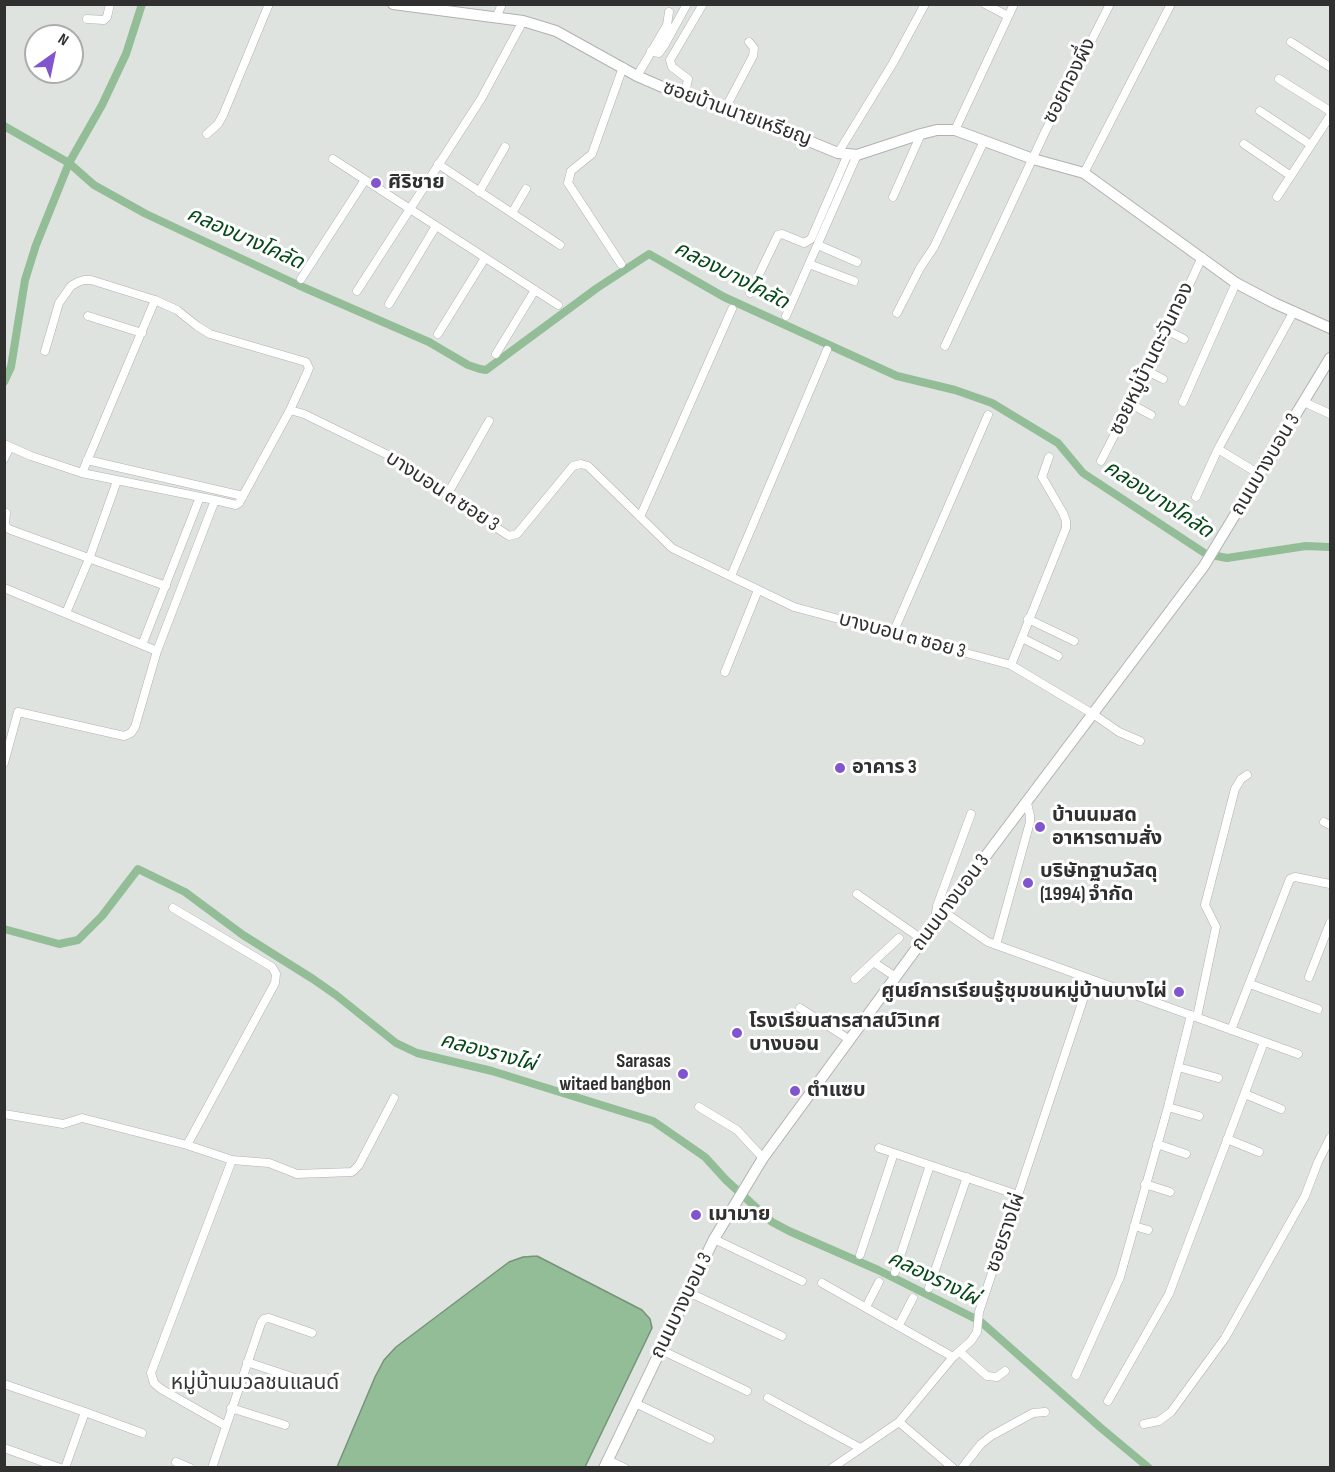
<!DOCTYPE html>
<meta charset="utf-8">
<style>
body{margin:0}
#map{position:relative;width:1335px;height:1472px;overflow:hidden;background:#dfe3df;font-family:"Sofia Sans Condensed",sans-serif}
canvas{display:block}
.frame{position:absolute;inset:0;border:6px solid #2f302f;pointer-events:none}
.north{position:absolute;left:24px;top:24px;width:60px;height:60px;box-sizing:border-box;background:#fff;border:2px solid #acacac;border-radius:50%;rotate:33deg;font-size:16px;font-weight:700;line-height:24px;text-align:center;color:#2f302f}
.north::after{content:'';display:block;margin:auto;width:21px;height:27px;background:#8155ce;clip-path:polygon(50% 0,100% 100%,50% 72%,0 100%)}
</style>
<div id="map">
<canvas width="1335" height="1472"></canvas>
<div class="frame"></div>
<div class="north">N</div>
</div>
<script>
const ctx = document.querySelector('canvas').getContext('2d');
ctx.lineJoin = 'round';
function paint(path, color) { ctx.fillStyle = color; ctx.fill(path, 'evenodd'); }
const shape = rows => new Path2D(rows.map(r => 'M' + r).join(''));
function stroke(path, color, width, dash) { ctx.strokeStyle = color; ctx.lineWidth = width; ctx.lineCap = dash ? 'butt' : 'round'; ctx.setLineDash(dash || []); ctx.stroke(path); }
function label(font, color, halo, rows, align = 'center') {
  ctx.font = font + ' "Sofia Sans Condensed","Noto Sans Thai",sans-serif'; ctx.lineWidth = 6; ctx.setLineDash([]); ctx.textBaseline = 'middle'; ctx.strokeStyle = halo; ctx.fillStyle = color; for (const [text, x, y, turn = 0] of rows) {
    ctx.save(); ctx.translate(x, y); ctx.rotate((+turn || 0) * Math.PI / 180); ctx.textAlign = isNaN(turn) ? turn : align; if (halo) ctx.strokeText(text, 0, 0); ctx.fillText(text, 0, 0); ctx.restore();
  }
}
const water = shape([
 [537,1256,642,1310,650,1319,652,1328,585,1467,337,1467,375,1377,384,1360,396,1347,509,1262,523,1257,537,1256]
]);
const canal = shape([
 [4,126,69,163,94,185,146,214,298,285,429,342,468,365,480,369,486,370,597,288,649,254,724,297,897,376,955,390,992,403,1058,443,1083,473,1206,554,1227,558,1306,546,1330,547],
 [4,382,11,367,25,280,36,245,69,163,102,105,126,54,142,4],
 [4,929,59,944,78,940,102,916,138,869,185,892,243,935,313,979,336,995,396,1043,417,1053,492,1071,653,1121,705,1157,726,1180,772,1222,789,1231,878,1270,980,1321,1101,1428,1149,1468]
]);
const street = shape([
 [985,4,1008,16],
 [496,18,502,4],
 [87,19,104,20,107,17,110,4],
 [1291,42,1330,67],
 [651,51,659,53,664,46,687,4],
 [637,76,667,25,669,12],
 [1279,79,1330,111],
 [685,94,688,79,672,67,670,60,703,4],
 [726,107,753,56,754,48,749,42],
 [1260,111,1311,145],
 [955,130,1014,4],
 [207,134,218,124,223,115,269,4],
 [1244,144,1291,176],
 [838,153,893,63,925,4],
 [333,159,558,305],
 [438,164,560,245],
 [1084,173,1171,4],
 [479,192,505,147],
 [893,197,921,134],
 [1277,197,1330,116],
 [512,213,526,189],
 [818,245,857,262],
 [621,264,568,183,571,171,592,154,623,67],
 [809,264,854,281],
 [301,279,365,180],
 [357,291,481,99,523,21],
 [750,293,778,235,782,234,804,243,811,239,848,154],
 [389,304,436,226],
 [897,313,920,268,934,247,984,141],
 [88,316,142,333],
 [786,316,857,155],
 [1168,331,1184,339],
 [438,334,485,258],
 [945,346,1045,132,1110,4],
 [45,351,59,303,71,286,78,282,84,280,91,280,155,300,177,310,197,326,210,334,306,362,309,368,307,373,290,410,304,414,388,455,509,536,517,534,573,466,581,464,588,466,672,548,678,551,794,607,1011,665,1093,714,1119,732,1140,741],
 [496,354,535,290],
 [1147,371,1163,379],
 [1183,402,1236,283],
 [1304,402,1330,414],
 [1131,404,1151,415],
 [4,444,31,456,82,473,215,500],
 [1218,449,1259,474],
 [4,459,10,447],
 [87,460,243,496],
 [1101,461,1168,331,1202,257],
 [82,473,155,300],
 [447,495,489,421],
 [1196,497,1218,449,1294,311],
 [6,513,5,524,7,528,11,530,166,586],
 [640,517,732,309],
 [731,576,827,350],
 [4,588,157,651],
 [66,613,89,559,117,481],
 [1028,619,1074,641],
 [893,633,988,415],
 [1022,638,1058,656],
 [142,645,200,497],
 [1011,665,1066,528,1066,521,1063,513,1042,477,1049,457],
 [725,672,758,590],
 [4,763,18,712,124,736,131,733,135,727,157,651,215,500,236,505,239,503,290,410],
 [1324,822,1330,825],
 [857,894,923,940],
 [173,908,272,967,276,974,275,983,187,1145],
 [944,912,988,942,1298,1054],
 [938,920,936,913,937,906,971,814],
 [996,945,1030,822,1030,816,1027,803],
 [873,962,896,977],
 [1309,977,1330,923],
 [855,979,899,938],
 [1250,984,1318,1009],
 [800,1008,850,1040],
 [1197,1017,1216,927,1205,905,1235,789,1241,779,1247,775],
 [1231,1030,1290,879,1295,877,1330,884],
 [1178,1067,1218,1078],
 [1245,1094,1281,1109],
 [699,1107,737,1130,763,1158],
 [1168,1107,1199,1116],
 [4,1114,63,1124,82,1118,187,1145,232,1160,151,1373,154,1383,161,1389,226,1426],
 [1227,1139,1259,1152],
 [1157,1144,1186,1154],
 [879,1148,1018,1195],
 [232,1160,269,1163,297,1174,352,1172,359,1165,394,1098],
 [1145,1184,1170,1192],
 [1134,1226,1148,1230],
 [714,1239,802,1281],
 [860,1255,894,1153],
 [895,1272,930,1165],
 [822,1283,953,1357],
 [929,1288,967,1177],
 [688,1292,782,1336],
 [866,1307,879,1282],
 [899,1325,913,1298],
 [661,1350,747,1391],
 [960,1352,987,1376,997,1377,1005,1371],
 [247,1362,298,1379],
 [1076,1375,1120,1277,1168,1107,1191,1015],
 [4,1384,85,1412,65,1468],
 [768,1398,860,1448],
 [1108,1401,1169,1294,1264,1042],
 [635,1403,710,1439],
 [231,1408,285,1425],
 [85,1412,142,1433],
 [899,1422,953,1468],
 [1144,1424,1159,1421,1171,1412,1225,1338,1305,1196,1318,1162,1330,1138],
 [4,1448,60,1468],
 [608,1460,625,1468],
 [176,1462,190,1468],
 [212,1468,261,1323,264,1319,269,1318,312,1333],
 [832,1468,899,1422,953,1357,971,1341,977,1332,979,1312,1090,979],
 [962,1468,981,1444,991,1436,1033,1413,1045,1412]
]);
const secondary = shape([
 [393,4,523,21,556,31,637,76,667,89,738,112,838,153,857,155,921,134,937,130,955,130,1033,159,1084,173,1236,283,1274,303,1330,328],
 [604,1468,714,1239,763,1158,927,934,1204,566,1330,358]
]);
const markers = [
 [376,183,6,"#8155ce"],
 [840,768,6,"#8155ce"],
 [1040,827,6,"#8155ce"],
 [1028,883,6,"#8155ce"],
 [1179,992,6,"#8155ce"],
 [737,1033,6,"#8155ce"],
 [683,1074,6,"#8155ce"],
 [795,1091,6,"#8155ce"],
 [696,1215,6,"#8155ce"]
];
const streetNames = [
 ["ซอยทองผึ่ง",1070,81,-63],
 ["ซอยบ้านนายเหรียญ",737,114,20],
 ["ซอยหมู่บ้านตะวันทอง",1152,359,-64],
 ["ถนนบางบอน 3",1266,465,-59],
 ["บางบอน ๓ ซอย 3",442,492,33],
 ["บางบอน ๓ ซอย 3",902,636,15],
 ["ถนนบางบอน 3",951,903,-53],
 ["ซอยรางไผ่",1006,1233,-71],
 ["ถนนบางบอน 3",682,1306,-64]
];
const poiNames = [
 ["ศิริชาย",388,183],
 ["อาคาร 3",852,768],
 ["บ้านนมสด",1052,816],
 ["อาหารตามสั่ง",1052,839],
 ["บริษัทฐานวัสดุ",1040,872],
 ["(1994) จำกัด",1040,895],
 ["ศูนย์การเรียนรู้ชุมชนหมู่บ้านบางไผ่",1167,992,"right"],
 ["โรงเรียนสารสาสน์วิเทศ",749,1022],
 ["บางบอน",749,1045],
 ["Sarasas",671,1062,"right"],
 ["witaed bangbon",671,1085,"right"],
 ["ตำแซบ",807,1091],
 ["เมามาย",708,1215]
];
const waterNames = [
 ["คลองบางโคลัด",245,239,24],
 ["คลองบางโคลัด",731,276,27],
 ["คลองบางโคลัด",1158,500,33],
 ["คลองรางไผ่",488,1053,15],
 ["คลองรางไผ่",933,1279,26]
];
const neighbourhoodNames = [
 ["หมู่บ้านมวลชนแลนด์",255,1384]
];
paint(water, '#93bd96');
stroke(water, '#759377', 1.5);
stroke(canal, '#93bd96', 8);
stroke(street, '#afb2af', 9);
stroke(secondary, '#afb2af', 12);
stroke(street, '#fff', 8);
stroke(secondary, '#fff', 10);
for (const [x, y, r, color] of markers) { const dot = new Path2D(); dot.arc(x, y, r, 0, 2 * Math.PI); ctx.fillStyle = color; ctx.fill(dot); stroke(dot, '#fff', 2); }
label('20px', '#2f302f', '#fff', streetNames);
label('bold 20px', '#2f302f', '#fff', poiNames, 'left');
label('italic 21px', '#064918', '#fff', waterNames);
label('21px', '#353836', '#fff', neighbourhoodNames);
</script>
